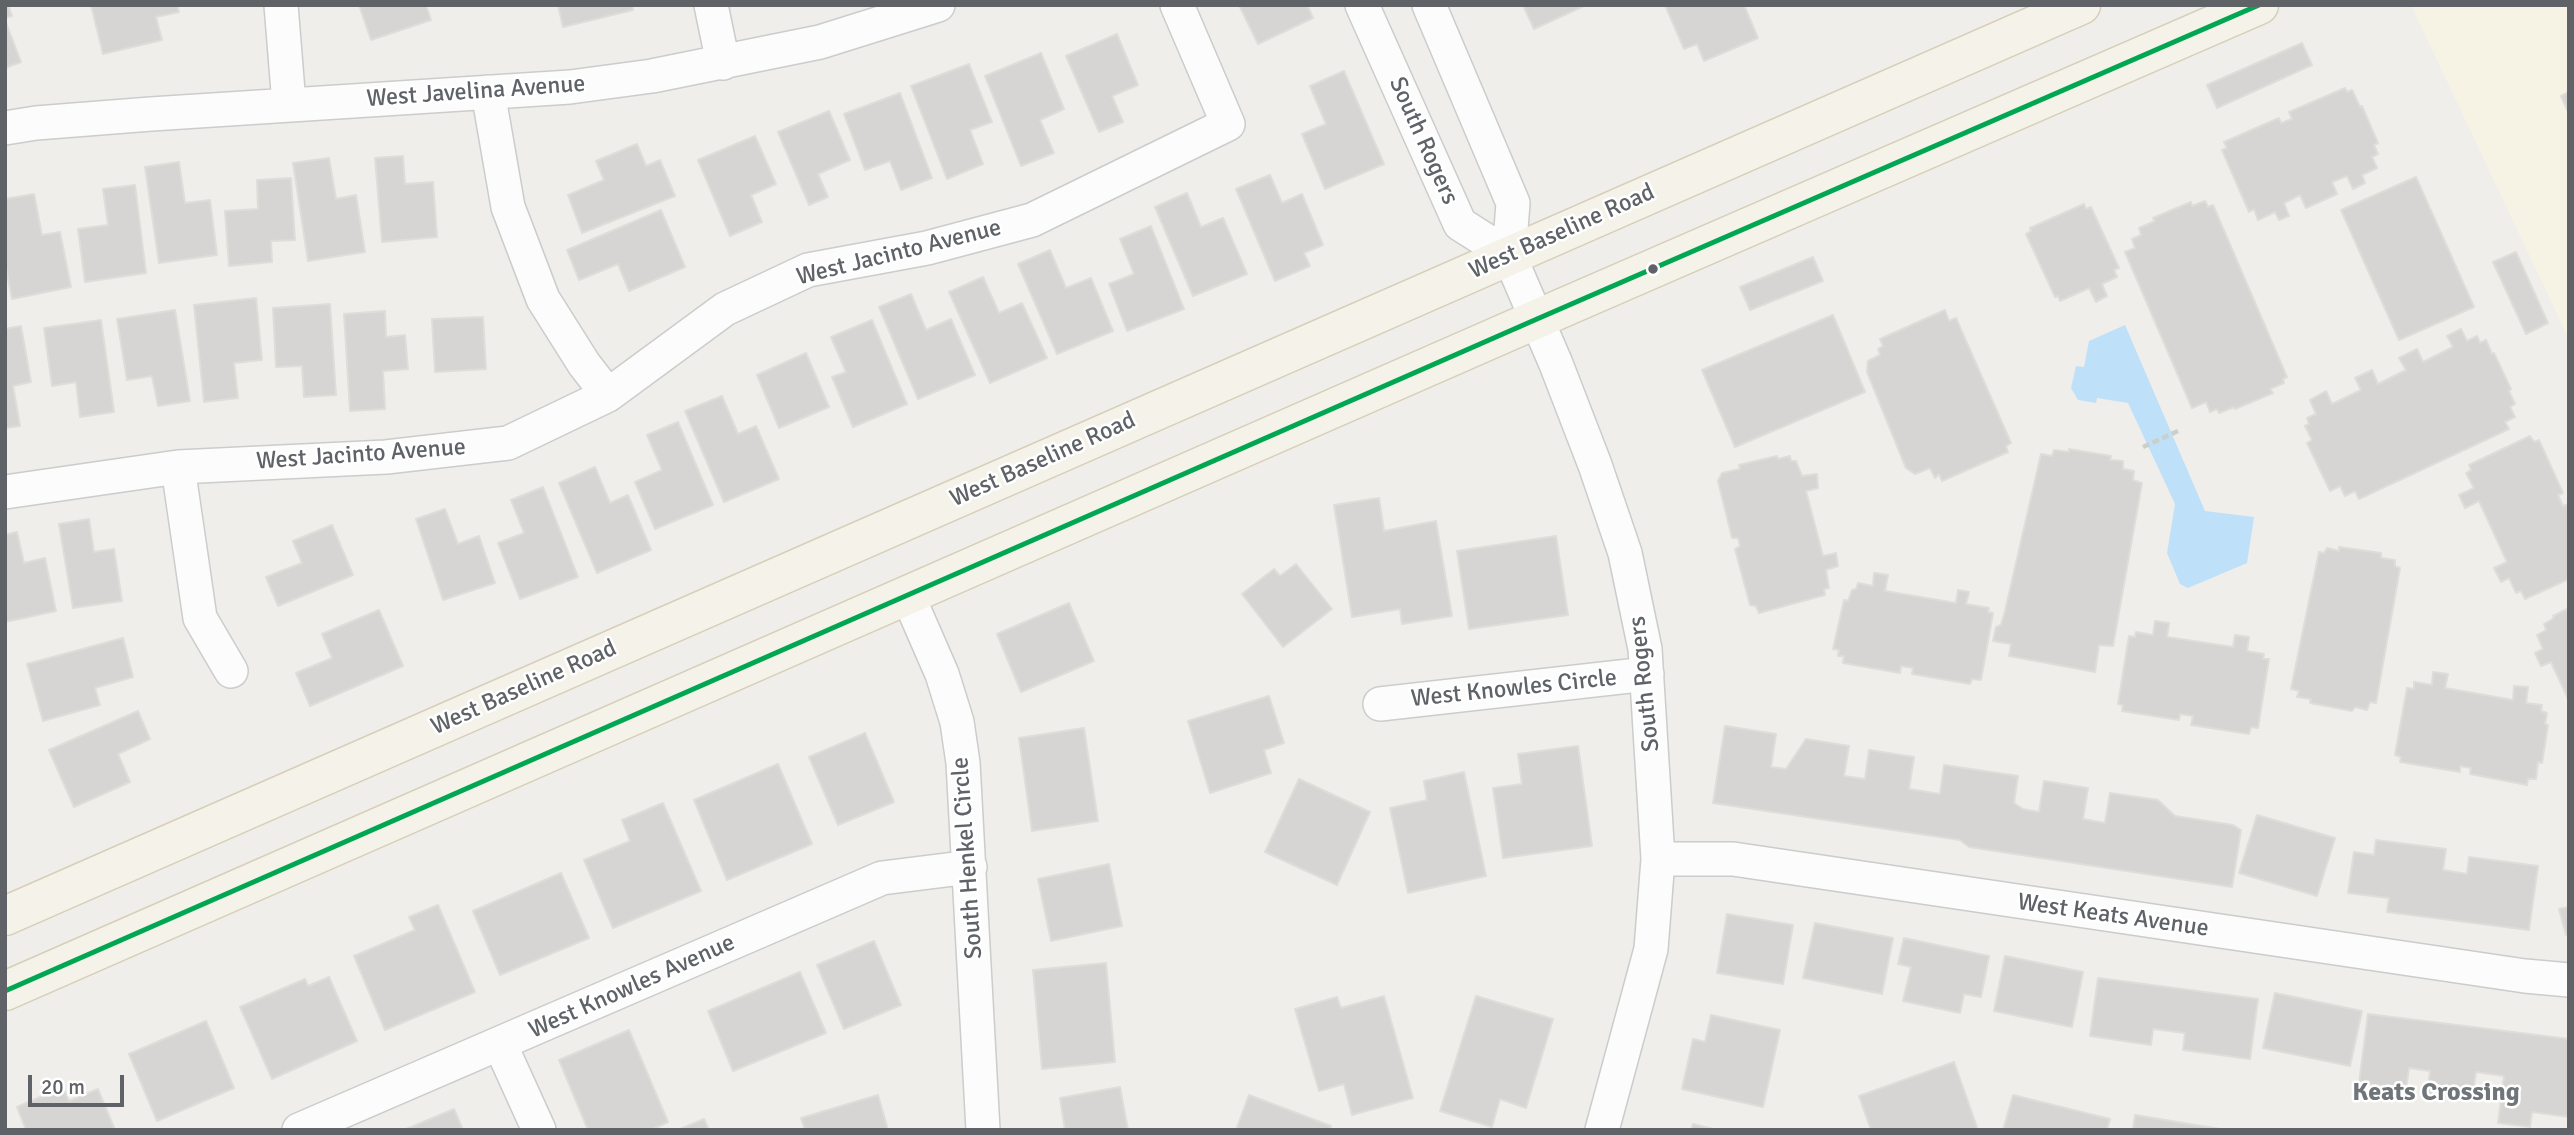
<!DOCTYPE html>
<style>
body{margin:0}
#map{position:relative;width:2574px;height:1135px;overflow:hidden;background:#efeeea;font-family:Signika,sans-serif}
canvas{display:block}
.frame{position:absolute;inset:0;border:7px solid #5f6368;pointer-events:none}
.scale{position:absolute;left:28px;top:1075px;width:96px;height:32px;box-sizing:border-box;border:4px solid #5f6368;border-top:0;padding-left:9px;font-size:21px;line-height:24px;white-space:nowrap;color:#5f6368;-webkit-text-stroke:5px #fff;paint-order:stroke}
</style>
<div id="map">
<canvas width="2574" height="1135"></canvas>
<div class="frame"></div>
<div class="scale">20 m</div>
</div>
<script>
const ctx = document.querySelector('canvas').getContext('2d');
ctx.lineJoin = 'round';
function paint(path, color) { ctx.fillStyle = color; ctx.fill(path, 'evenodd'); }
const shape = rows => new Path2D(rows.map(r => 'M' + r).join(''));
function stroke(path, color, width, dash) { ctx.strokeStyle = color; ctx.lineWidth = width; ctx.lineCap = dash ? 'butt' : 'round'; ctx.setLineDash(dash || []); ctx.stroke(path); }
function label(font, color, halo, rows, align = 'center') {
  ctx.font = font + ' Signika,sans-serif'; ctx.lineWidth = 5; ctx.setLineDash([]); ctx.textBaseline = 'middle'; ctx.strokeStyle = halo; ctx.fillStyle = color; for (const [text, x, y, turn = 0] of rows) {
    ctx.save(); ctx.translate(x, y); ctx.rotate((+turn || 0) * Math.PI / 180); ctx.textAlign = isNaN(turn) ? turn : align; if (halo) ctx.strokeText(text, 0, 0); ctx.fillText(text, 0, 0); ctx.restore();
  }
}
const commercial = shape([
 [2411,5,2569,5,2569,339]
]);
const water = shape([
 [2125,325,2205,511,2254,517,2247,563,2188,588,2180,584,2167,553,2175,504,2128,403,2097,398,2096,403,2078,400,2071,388,2076,366,2084,367,2089,341]
]);
const building = shape([
 [5,5,8,5,12,16,5,18,5,5],
 [91,5,177,5,179,12,156,17,162,40,103,54,91,5],
 [359,5,426,5,431,20,371,40,359,5],
 [558,5,632,5,633,10,563,27,558,5],
 [1239,5,1307,5,1313,18,1258,44,1239,5],
 [1523,5,1586,5,1534,29,1523,5],
 [1665,5,1744,5,1758,38,1704,61,1697,44,1684,49,1665,5],
 [5,20,21,62,5,68,5,20],
 [1117,34,1138,85,1112,96,1123,122,1099,132,1066,56,1117,34],
 [2302,43,2312,65,2217,108,2207,85,2302,43],
 [1041,53,1064,109,1040,120,1054,153,1021,166,985,76,1041,53],
 [969,64,992,122,970,130,983,164,947,179,911,86,969,64],
 [1344,71,1384,164,1325,189,1302,134,1326,124,1310,86,1344,71],
 [2345,88,2347,92,2352,90,2360,107,2362,106,2378,143,2374,145,2378,154,2372,157,2377,168,2362,175,2365,183,2353,189,2347,176,2332,182,2337,194,2306,208,2300,195,2284,203,2289,216,2279,220,2275,212,2258,220,2254,209,2249,212,2222,150,2227,148,2224,142,2279,118,2281,123,2292,119,2289,112,2345,88],
 [2569,92,2569,114,2561,96,2569,92],
 [900,93,932,178,901,190,890,161,865,170,844,114,900,93],
 [829,111,850,160,818,174,828,197,809,205,778,132,829,111],
 [755,136,776,184,751,195,762,222,730,236,698,160,755,136],
 [637,144,646,166,660,160,675,196,582,233,568,195,604,180,596,161,637,144],
 [403,156,405,184,433,182,437,237,382,242,375,158,403,156],
 [329,158,336,199,356,195,365,252,308,261,293,163,329,158],
 [179,162,185,203,210,200,217,255,159,263,145,167,179,162],
 [1270,175,1282,203,1302,194,1323,245,1304,253,1310,266,1275,281,1236,189,1270,175],
 [2416,177,2474,307,2399,340,2341,210,2416,177],
 [291,178,295,240,271,241,272,262,229,266,225,211,258,209,257,180,291,178],
 [135,185,146,273,85,282,78,229,108,225,103,189,135,185],
 [1187,193,1201,227,1223,218,1247,274,1193,296,1155,207,1187,193],
 [34,194,42,235,60,232,71,287,12,299,5,262,5,199,34,194],
 [2205,201,2208,207,2213,205,2287,377,2283,379,2284,383,2270,389,2273,393,2235,409,2234,407,2219,413,2217,409,2210,412,2206,402,2192,408,2125,252,2135,248,2132,239,2141,235,2139,228,2155,221,2153,218,2191,202,2192,206,2205,201],
 [2084,204,2086,209,2091,207,2119,268,2114,270,2117,277,2102,284,2107,296,2096,302,2089,288,2060,301,2058,296,2055,297,2026,234,2031,231,2030,228,2084,204],
 [661,210,685,267,629,291,618,264,579,280,567,250,661,210],
 [1151,226,1184,309,1127,331,1109,284,1134,274,1120,239,1151,226],
 [1050,250,1066,288,1091,278,1113,331,1057,354,1018,264,1050,250],
 [2516,252,2548,323,2526,334,2493,262,2516,252],
 [1813,257,1823,281,1750,310,1740,287,1813,257],
 [983,277,999,313,1022,303,1047,358,990,383,949,292,983,277],
 [911,294,926,330,951,319,975,375,918,399,879,307,911,294],
 [256,298,262,360,234,363,238,398,204,402,194,305,256,298],
 [330,304,336,395,304,397,302,366,276,367,273,308,330,304],
 [175,310,190,401,158,406,152,376,127,380,117,319,175,310],
 [1945,310,1949,321,1956,318,2011,443,2006,446,2008,452,1942,481,1939,474,1935,478,1930,468,1915,474,1906,468,1867,372,1868,361,1880,355,1878,349,1883,346,1880,339,1945,310],
 [385,311,386,337,405,335,408,369,383,371,385,409,350,411,344,314,385,311],
 [1833,315,1865,392,1735,447,1702,370,1833,315],
 [483,317,486,369,435,372,432,319,483,317],
 [101,320,114,412,80,417,76,382,52,386,44,328,101,320],
 [872,320,907,404,853,427,832,377,846,372,831,337,872,320],
 [21,326,31,382,13,386,20,426,5,428,5,329,21,326],
 [2461,329,2467,341,2477,336,2480,343,2486,340,2492,354,2494,353,2511,389,2509,391,2515,404,2510,407,2515,417,2505,422,2509,429,2359,499,2355,491,2345,496,2340,486,2330,491,2307,443,2312,440,2305,426,2309,424,2307,418,2316,414,2310,400,2326,391,2332,404,2361,390,2355,378,2372,370,2378,384,2406,370,2399,358,2417,349,2423,362,2453,347,2447,336,2461,329],
 [806,353,829,407,779,428,757,375,806,353],
 [722,396,738,434,756,426,779,479,724,502,685,411,722,396],
 [678,422,713,505,655,529,635,482,662,470,647,435,678,422],
 [2530,436,2534,442,2539,440,2563,493,2558,495,2563,506,2569,504,2569,579,2525,599,2521,591,2516,593,2509,578,2501,582,2494,568,2507,562,2479,501,2465,508,2459,495,2474,488,2466,473,2471,470,2469,465,2530,436],
 [2069,449,2111,456,2110,460,2123,461,2123,469,2134,471,2133,480,2142,483,2113,646,2099,645,2095,672,2009,656,2011,644,1993,641,1996,627,2001,625,2005,611,2041,454,2052,456,2054,450,2069,452,2069,449],
 [1777,456,1778,459,1790,456,1791,461,1796,461,1802,476,1817,474,1818,488,1806,491,1823,556,1836,553,1838,566,1826,570,1829,588,1824,589,1825,595,1759,613,1756,606,1750,605,1735,549,1740,546,1738,538,1732,538,1718,481,1722,473,1740,469,1739,465,1777,456],
 [595,467,610,503,628,495,651,550,597,573,559,483,595,467],
 [543,487,578,577,520,599,498,543,524,533,511,500,543,487],
 [1379,498,1384,531,1436,521,1452,616,1402,624,1400,609,1352,617,1334,505,1379,498],
 [445,509,458,544,479,536,495,583,443,600,416,519,445,509],
 [89,519,94,552,114,549,122,601,73,608,59,524,89,519],
 [332,525,353,575,278,606,266,577,302,563,293,541,332,525],
 [17,532,24,563,45,558,56,611,5,622,5,535,17,532],
 [1556,536,1568,615,1469,629,1457,551,1556,536],
 [2339,547,2381,553,2381,558,2395,560,2395,566,2400,568,2376,703,2370,702,2367,710,2355,707,2352,711,2310,703,2311,699,2297,697,2299,691,2291,689,2319,552,2324,553,2327,548,2339,551,2339,547],
 [1296,564,1332,609,1283,647,1242,594,1274,569,1280,576,1296,564],
 [1874,573,1888,575,1885,591,1956,603,1958,590,1969,592,1966,604,1989,608,1988,612,1993,613,1981,680,1972,679,1970,684,1912,674,1913,668,1901,666,1900,673,1843,663,1844,656,1838,656,1839,650,1833,649,1844,600,1848,601,1852,590,1856,589,1858,583,1873,586,1874,573],
 [1069,603,1094,661,1021,692,997,634,1069,603],
 [2569,608,2569,701,2551,662,2541,666,2535,653,2543,649,2537,635,2546,630,2544,624,2554,618,2553,616,2569,608],
 [379,610,403,666,310,706,296,673,332,658,322,634,379,610],
 [2155,621,2169,623,2167,637,2233,647,2235,635,2249,637,2247,651,2264,654,2263,659,2269,659,2258,728,2251,727,2249,734,2191,725,2193,716,2180,714,2179,720,2122,711,2123,705,2118,704,2129,636,2135,637,2136,632,2153,635,2155,621],
 [123,638,133,677,95,688,100,705,43,721,27,664,123,638],
 [2433,672,2448,674,2445,688,2513,700,2514,686,2528,687,2526,703,2542,705,2541,711,2547,713,2545,724,2548,725,2542,763,2538,762,2536,779,2528,779,2527,785,2470,774,2471,768,2460,766,2460,772,2400,762,2401,757,2395,755,2407,688,2414,689,2414,682,2432,685,2433,672],
 [1269,696,1284,743,1264,750,1271,773,1210,793,1188,721,1269,696],
 [138,711,150,739,118,754,130,782,74,807,49,750,138,711],
 [1725,726,1776,734,1771,767,1786,769,1806,739,1849,746,1844,776,1865,779,1869,750,1914,757,1909,789,1940,794,1944,765,2018,776,2014,803,2023,809,2039,812,2044,781,2088,788,2083,819,2105,823,2110,793,2158,800,2175,816,2233,825,2241,830,2232,887,1969,847,1960,840,1713,803,1725,726],
 [1084,728,1098,821,1032,831,1019,738,1084,728],
 [865,733,894,802,838,825,809,757,865,733],
 [1578,746,1592,846,1503,858,1493,788,1522,784,1518,754,1578,746],
 [778,764,812,844,727,880,694,800,778,764],
 [1464,772,1486,876,1408,893,1390,808,1427,800,1424,781,1464,772],
 [1299,779,1370,812,1337,885,1265,852,1299,779],
 [663,803,701,891,613,928,584,860,630,841,622,820,663,803],
 [2257,815,2335,838,2317,896,2239,873,2257,815],
 [2376,840,2446,849,2443,870,2467,874,2469,857,2538,866,2529,930,2387,912,2389,898,2348,893,2354,852,2374,855,2376,840],
 [1109,864,1122,926,1051,941,1038,879,1109,864],
 [561,873,589,938,500,975,473,911,561,873],
 [438,905,475,992,385,1030,354,956,415,930,409,917,438,905],
 [2569,907,2569,934,2566,935,2559,909,2569,907],
 [1727,914,1793,925,1783,984,1717,973,1727,914],
 [1815,923,1893,938,1882,994,1803,978,1815,923],
 [1904,938,1989,956,1981,997,1964,994,1960,1013,1903,1001,1911,967,1898,964,1904,938],
 [874,941,901,1005,844,1029,817,965,874,941],
 [2005,956,2083,972,2072,1027,1994,1011,2005,956],
 [1106,963,1115,1062,1042,1069,1033,970,1106,963],
 [800,972,826,1033,733,1071,708,1011,800,972],
 [329,977,357,1041,272,1079,240,1007,305,979,308,986,329,977],
 [2098,978,2258,999,2250,1059,2183,1050,2185,1033,2153,1029,2151,1045,2090,1036,2098,978],
 [2275,993,2362,1011,2350,1066,2263,1048,2275,993],
 [1384,996,1413,1098,1352,1115,1344,1084,1319,1091,1295,1009,1337,997,1341,1008,1384,996],
 [1476,996,1553,1019,1526,1108,1500,1099,1492,1127,1440,1111,1476,996],
 [2368,1014,2569,1039,2569,1117,2532,1112,2530,1127,2498,1123,2504,1076,2476,1072,2472,1100,2427,1094,2430,1071,2409,1068,2406,1089,2359,1083,2368,1014],
 [1711,1015,1780,1030,1763,1107,1682,1089,1693,1039,1705,1042,1711,1015],
 [206,1021,234,1088,157,1121,129,1054,206,1021],
 [629,1030,668,1122,651,1130,588,1130,559,1060,629,1030],
 [1954,1062,1978,1130,1871,1130,1859,1096,1954,1062],
 [63,1087,69,1101,98,1089,115,1130,26,1130,17,1107,63,1087],
 [1120,1087,1128,1130,1065,1130,1060,1098,1120,1087],
 [878,1095,888,1130,805,1130,801,1118,878,1095],
 [1249,1095,1331,1126,1329,1130,1236,1130,1249,1095],
 [2013,1095,2110,1119,2107,1130,2003,1130,2013,1095],
 [454,1109,463,1130,404,1130,454,1109],
 [2135,1115,2220,1129,2133,1130,2135,1115],
 [704,1119,709,1130,678,1130,704,1119],
 [1693,1124,1717,1130,1691,1130,1693,1124]
]);
const path = shape([
 [2143,447,2178,431]
]);
const minor = shape([
 [281,5,289,104],
 [711,5,723,63],
 [1362,5,1460,224,1509,255],
 [1429,5,1513,203,1509,255,1556,364,1595,465,1625,553,1645,649,1658,859,1651,949,1602,1130],
 [488,92,508,207,543,299,584,364,608,395],
 [5,128,36,123,151,114,570,87,652,76,820,42,938,5],
 [178,467,200,618,231,671],
 [5,492,178,467,386,457,508,443,608,395,725,309,808,270,927,248,1032,220,1228,124,1177,5],
 [908,596,942,674,957,722,963,763,983,1130],
 [1380,704,1647,674],
 [1658,859,1733,859,2525,976,2569,980],
 [500,1044,539,1130],
 [299,1130,882,878,970,867]
]);
const major = shape([
 [5,916,2081,5],
 [5,991,1537,319,2259,5]
]);
const bus1 = shape([
 [5,991,1537,319,2259,5]
]);
const markers = [
 [1653,269,6,"#5f6368"]
];
const streetNames = [
 ["West Javelina Avenue",476,92,-4],
 ["South Rogers",1423,141,66],
 ["West Baseline Road",1562,232,-24],
 ["West Jacinto Avenue",899,253,-14],
 ["West Jacinto Avenue",361,455,-4],
 ["West Baseline Road",1043,460,-24],
 ["South Rogers",1645,684,-96],
 ["West Baseline Road",524,688,-24],
 ["West Knowles Circle",1514,689,-6],
 ["South Henkel Circle",968,858,-94],
 ["West Keats Avenue",2113,916,8],
 ["West Knowles Avenue",632,987,-24]
];
const neighbourhoodNames = [
 ["Keats Crossing",2436,1093]
];
paint(commercial, '#f7f3e4');
paint(water, '#bfe0f9');
paint(building, '#d6d5d3');
stroke(building, '#deddd9', 2);
stroke(minor, '#cbcccc', 36);
stroke(major, '#d7ceb8', 41);
stroke(path, '#cacfcc', 4.5, [7, 3.5]);
stroke(minor, '#fdfcfc', 33);
stroke(major, '#f4f2e9', 38);
stroke(bus1, '#00a651', 5);
for (const [x, y, r, color] of markers) { const dot = new Path2D(); dot.arc(x, y, r, 0, 2 * Math.PI); ctx.fillStyle = color; ctx.fill(dot); stroke(dot, '#fff', 2.5); }
label('24px', '#5f6368', '#fff', streetNames);
label('bold 26px', '#70757a', '#fff', neighbourhoodNames);
</script>
